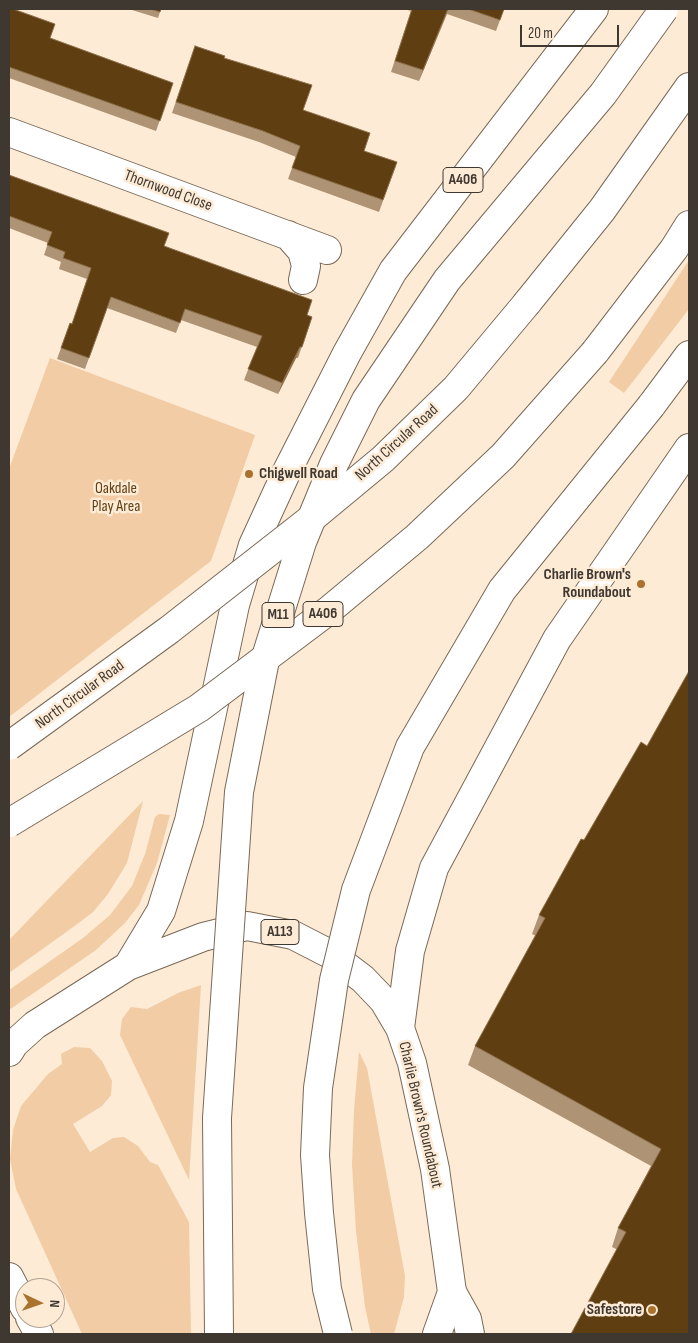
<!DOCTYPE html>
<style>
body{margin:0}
#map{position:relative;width:698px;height:1343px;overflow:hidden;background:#feebd6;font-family:"Sofia Sans Condensed",sans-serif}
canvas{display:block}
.frame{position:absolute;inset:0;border:10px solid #3f3830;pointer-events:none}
.north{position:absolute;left:15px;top:1278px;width:50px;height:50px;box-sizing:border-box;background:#feebd6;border:1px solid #b2a394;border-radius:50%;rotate:93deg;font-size:14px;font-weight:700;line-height:20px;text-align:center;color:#3f3830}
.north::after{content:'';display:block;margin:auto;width:18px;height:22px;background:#a9732e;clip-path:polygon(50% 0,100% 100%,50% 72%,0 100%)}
.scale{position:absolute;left:520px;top:25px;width:99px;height:22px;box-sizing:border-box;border:2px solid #3f3830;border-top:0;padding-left:6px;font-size:15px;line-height:18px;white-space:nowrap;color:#3f3830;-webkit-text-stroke:4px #feebd6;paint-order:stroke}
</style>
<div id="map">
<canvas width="698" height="1343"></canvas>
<div class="frame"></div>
<div class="north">N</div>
<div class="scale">20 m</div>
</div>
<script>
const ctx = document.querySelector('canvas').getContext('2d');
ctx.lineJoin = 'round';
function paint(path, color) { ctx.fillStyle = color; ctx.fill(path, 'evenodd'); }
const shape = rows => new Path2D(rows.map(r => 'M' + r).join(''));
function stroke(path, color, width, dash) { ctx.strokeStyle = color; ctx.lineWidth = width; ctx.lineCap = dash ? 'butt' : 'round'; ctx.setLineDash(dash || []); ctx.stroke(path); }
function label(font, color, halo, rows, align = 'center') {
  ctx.font = font + ' "Sofia Sans Condensed",sans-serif'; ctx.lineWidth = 5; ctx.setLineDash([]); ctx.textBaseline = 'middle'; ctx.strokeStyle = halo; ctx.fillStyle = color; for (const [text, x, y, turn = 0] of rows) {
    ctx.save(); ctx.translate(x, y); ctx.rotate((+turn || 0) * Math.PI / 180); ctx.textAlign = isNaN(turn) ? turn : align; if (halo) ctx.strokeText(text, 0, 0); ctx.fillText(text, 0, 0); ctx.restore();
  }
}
const green = shape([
 [689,260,689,309,624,393,609,382],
 [50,358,255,435,211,561,9,717,9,469],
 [143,801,127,863,108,894,93,912,76,925,9,973,9,940],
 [159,814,170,815,157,863,139,905,125,923,96,950,9,1010,9,990,83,938,110,915,132,886,145,854,155,817],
 [201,985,189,1180,120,1035,122,1019,131,1007,147,1009,178,993],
 [74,1047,90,1048,102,1061,112,1081,111,1095,102,1106,73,1124,90,1152,113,1138,124,1137,138,1146,150,1162,158,1165,189,1222,191,1334,82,1334,16,1189,10,1159,13,1130,21,1106,48,1074,62,1064,61,1054],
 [359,1052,367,1068,405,1276,404,1297,394,1334,371,1334,365,1307,356,1231,352,1165,354,1110]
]);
const minor = shape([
 [9,132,327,250],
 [288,235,302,251,306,266,303,280]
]);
const primary = shape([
 [452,1292,467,1319,470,1334]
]);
const trunk = shape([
 [527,303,602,210,689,87],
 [595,352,674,249,689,225],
 [128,966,161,911,189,821,235,605,253,545,287,471,347,353,393,271,594,9],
 [400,1028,410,951,434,868,557,639,689,448],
 [9,1052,14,1044,35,1025,128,966,203,937,247,926,293,935,330,954,363,979,384,1001,400,1028,412,1063,435,1169,452,1292,437,1334],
 [9,1277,25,1308],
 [30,1318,39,1334]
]);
const motorway = shape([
 [651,406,689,355]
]);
const trunkBridge = shape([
 [9,746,169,630,307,522,383,459,456,388,527,303],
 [9,823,199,708,328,611,417,537,503,456,595,352]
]);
const motorwayBridge = shape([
 [219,1334,217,1118,239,792,265,660,302,542,334,464,366,400,447,280,603,94,664,9],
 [338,1334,327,1289,319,1213,315,1155,318,1088,334,980,356,890,410,747,502,590,651,406]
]);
const wall = shape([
 [9,9,50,38,173,83,156,131,9,78],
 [133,9,161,9,158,18,132,10],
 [404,9,504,9,496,31,447,14,419,81,391,72,411,11],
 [195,46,224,58,364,151,397,162,379,212,288,179,296,157,259,142,172,113],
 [9,175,165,246,307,315,312,317,298,358,296,358,278,394,244,380,257,347,181,320,176,333,107,308,85,369,57,359,70,323,72,324,87,279,59,269,61,262,44,255,48,243,9,228],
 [647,746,689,1334,616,1249,612,1247,618,1228,651,1166,468,1065,475,1046,536,936,532,934,539,915,584,840]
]);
const shadedWall = shape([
 [449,9,419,81,423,70],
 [300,347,296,358,278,394,282,383]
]);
const building = shape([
 [9,9,13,9,55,24,50,38,173,83,160,121,9,67,9,9],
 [150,9,161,9,160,12,150,9],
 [412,9,448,9,423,70,395,61,412,9],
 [468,9,504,9,500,20,468,9],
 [195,46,225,56,224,58,312,85,303,110,370,133,364,151,397,162,383,200,292,168,300,146,263,131,176,102,195,46],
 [9,175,169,233,164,246,312,300,307,315,312,317,302,347,300,347,282,383,248,369,262,336,185,309,180,323,111,297,89,358,61,348,70,323,72,324,91,268,63,258,65,252,47,245,52,232,9,216,9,175],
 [689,671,689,1334,571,1334,626,1232,618,1228,661,1149,475,1046,545,918,539,915,581,839,584,840,641,742,647,746,689,671]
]);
const markers = [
 [249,474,5,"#a9732e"],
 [641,584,5,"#a9732e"],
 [652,1310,5,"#a9732e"]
];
const shields = [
 [463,180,40],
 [323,614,40],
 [278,615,32],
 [280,932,38]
];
const shieldNames = [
 ["A406",463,180],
 ["A406",323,614],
 ["M11",278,615],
 ["A113",280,932]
];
const streetNames = [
 ["Thornwood Close",168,191,20],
 ["North Circular Road",397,443,-42],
 ["North Circular Road",80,695,-36],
 ["Charlie Brown's Roundabout",420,1115,77]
];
const poiNames = [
 ["Chigwell Road",259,474,"left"],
 ["Charlie Brown's",631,575],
 ["Roundabout",631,593],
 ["Safestore",642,1310]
];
const parkNames = [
 ["Oakdale",116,489],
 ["Play Area",116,507]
];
paint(green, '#f1cca5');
stroke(minor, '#796957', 30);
stroke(primary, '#796957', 30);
stroke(trunk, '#796957', 30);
stroke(motorway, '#796957', 30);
stroke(minor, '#fff', 28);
stroke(primary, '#fff', 28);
stroke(trunk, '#fff', 28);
stroke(motorway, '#fff', 28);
stroke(trunkBridge, '#796957', 30, []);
stroke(motorwayBridge, '#796957', 30, []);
stroke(trunkBridge, '#fff', 28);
stroke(motorwayBridge, '#fff', 28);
paint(wall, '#ae9474');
paint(shadedWall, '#8f724d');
paint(building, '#5f3e12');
stroke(building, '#8f724d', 1);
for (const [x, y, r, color] of markers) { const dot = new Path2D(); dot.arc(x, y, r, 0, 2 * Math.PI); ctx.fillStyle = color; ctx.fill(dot); stroke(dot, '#feebd6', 2); }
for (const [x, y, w] of shields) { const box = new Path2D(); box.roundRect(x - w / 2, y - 12.5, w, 25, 4); ctx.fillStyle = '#feebd6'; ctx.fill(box); stroke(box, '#3f3830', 1); }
label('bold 15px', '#3f3830', null, shieldNames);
label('16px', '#3f3830', '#feebd6', streetNames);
label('bold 16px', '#3f3830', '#feebd6', poiNames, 'right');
label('16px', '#624116', '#feebd6', parkNames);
</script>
